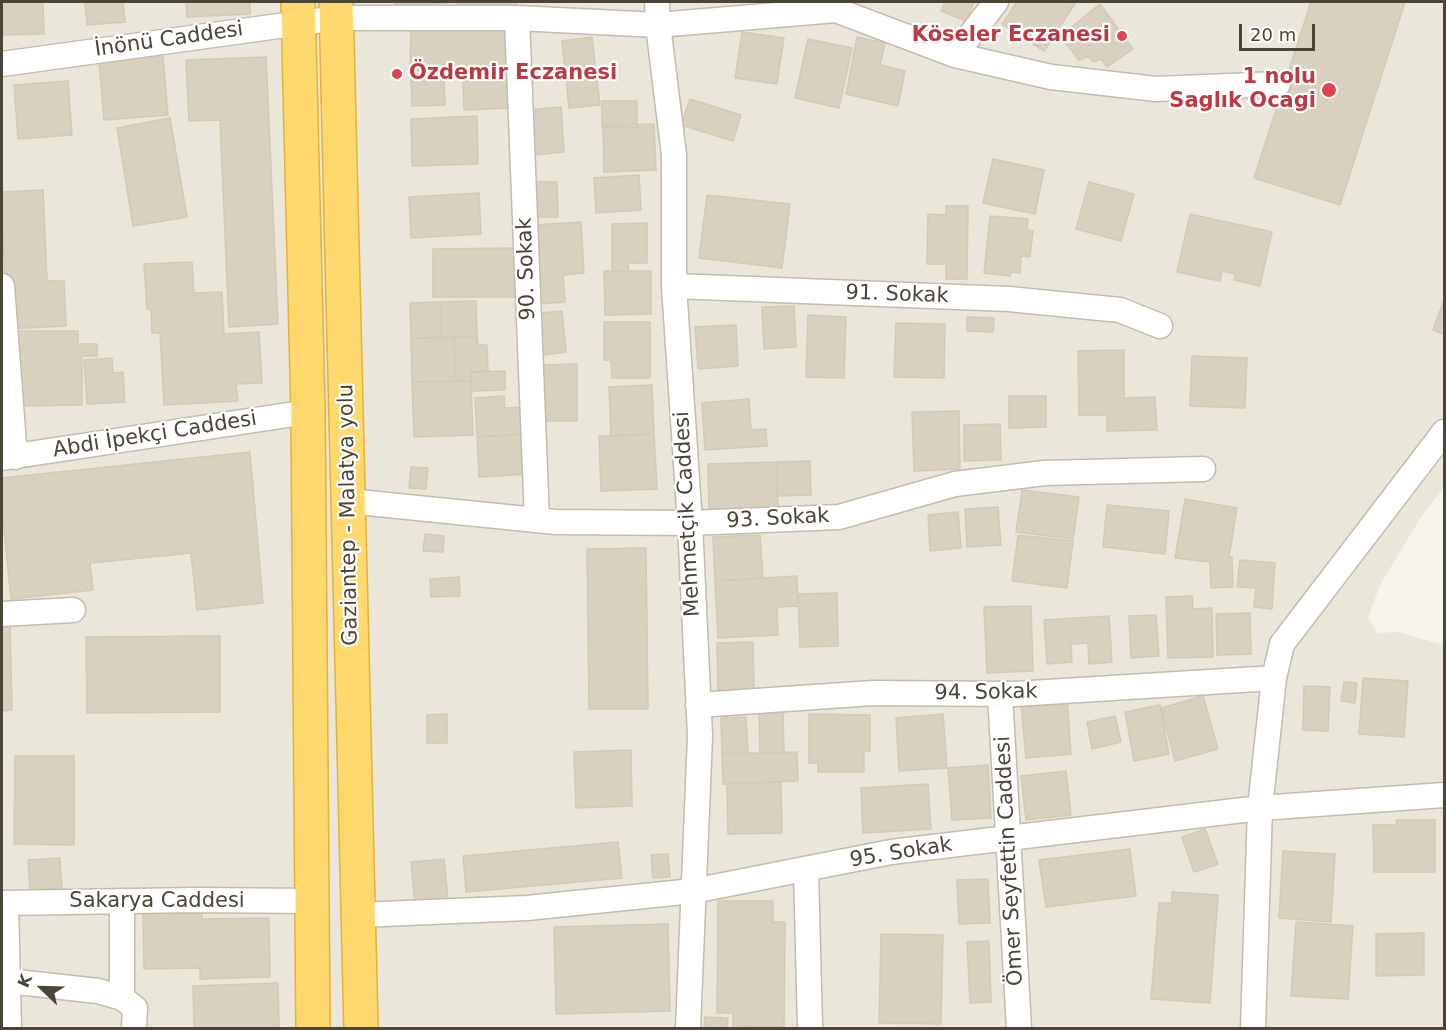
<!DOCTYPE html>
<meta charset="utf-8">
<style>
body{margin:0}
#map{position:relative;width:1446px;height:1030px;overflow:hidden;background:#f6f4eb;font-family:"DejaVu Sans",sans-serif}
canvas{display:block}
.frame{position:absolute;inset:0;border:3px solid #4b4538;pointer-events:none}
.north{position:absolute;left:12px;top:958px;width:60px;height:60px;-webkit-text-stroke:4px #fff;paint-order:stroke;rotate:293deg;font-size:16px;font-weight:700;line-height:24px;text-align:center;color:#4b4538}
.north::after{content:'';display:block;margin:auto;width:21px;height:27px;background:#4b4538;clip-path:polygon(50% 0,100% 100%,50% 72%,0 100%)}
.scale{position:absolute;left:1239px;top:24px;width:76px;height:27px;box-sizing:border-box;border:3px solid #4b4538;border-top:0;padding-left:8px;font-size:18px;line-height:21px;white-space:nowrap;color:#4b4538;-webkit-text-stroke:4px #fff;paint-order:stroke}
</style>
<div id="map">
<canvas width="1446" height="1030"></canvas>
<div class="frame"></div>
<div class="north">K</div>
<div class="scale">20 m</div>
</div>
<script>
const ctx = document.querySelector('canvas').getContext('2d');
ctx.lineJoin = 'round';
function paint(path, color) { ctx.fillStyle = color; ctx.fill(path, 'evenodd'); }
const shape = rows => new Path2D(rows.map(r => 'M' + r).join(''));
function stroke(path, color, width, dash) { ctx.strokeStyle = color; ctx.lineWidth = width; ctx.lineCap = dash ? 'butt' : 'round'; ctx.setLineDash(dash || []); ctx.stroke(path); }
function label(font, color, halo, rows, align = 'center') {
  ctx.font = font + ' "DejaVu Sans",sans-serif'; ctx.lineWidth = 4.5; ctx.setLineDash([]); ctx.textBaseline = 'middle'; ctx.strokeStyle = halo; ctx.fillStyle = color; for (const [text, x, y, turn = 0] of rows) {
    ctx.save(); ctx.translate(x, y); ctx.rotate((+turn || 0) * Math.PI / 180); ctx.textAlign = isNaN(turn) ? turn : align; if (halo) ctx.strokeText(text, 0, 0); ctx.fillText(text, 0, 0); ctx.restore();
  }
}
const residential = shape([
 [2,2,1444,2,1444,488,1421,517,1380,585,1368,618,1378,633,1397,632,1444,645,1444,1028,2,1028]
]);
const building = shape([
 [2,2,43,2,44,34,2,35,2,2],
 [85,2,123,2,125,22,87,25,85,2],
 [186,2,250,2,250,14,187,17,186,2],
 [395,2,447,2,448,3,395,6,395,2],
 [456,2,517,2,517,7,457,9,456,2],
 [945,2,974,2,966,21,941,11,945,2],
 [1017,2,1076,2,1044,51,1002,24,1017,2],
 [1311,2,1405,2,1340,205,1254,178,1311,2],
 [1100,4,1133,49,1107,67,1101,59,1093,62,1090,58,1086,57,1079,60,1060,36,1100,4],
 [411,25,512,25,511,71,410,71,411,25],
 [742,32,784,38,777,84,735,78,742,32],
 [592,37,600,105,569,108,562,41,592,37],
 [857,37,885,43,880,65,905,71,898,106,846,94,857,37],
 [808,39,852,48,839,108,795,98,808,39],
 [163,56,168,115,104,120,99,61,163,56],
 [266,57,278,324,229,327,220,120,189,121,186,60,266,57],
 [444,77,445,105,412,106,411,78,444,77],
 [511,79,512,108,464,110,463,81,511,79],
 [68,81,72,135,18,139,14,85,68,81],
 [690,99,741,115,733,141,681,125,690,99],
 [602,101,637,101,637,127,602,127,602,101],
 [561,107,564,152,533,155,530,110,561,107],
 [477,116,478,164,412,166,411,119,477,116],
 [170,118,187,217,133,226,117,128,170,118],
 [654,124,656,170,604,172,603,126,654,124],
 [993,159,1044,170,1035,214,983,203,993,159],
 [639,175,641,210,596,213,594,178,639,175],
 [535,182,557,182,558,217,536,217,535,182],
 [1089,182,1134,194,1121,241,1076,229,1089,182],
 [43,190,47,281,64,281,66,326,6,329,2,192,43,190],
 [479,193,481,234,411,238,409,197,479,193],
 [707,195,790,204,782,268,699,258,707,195],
 [946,206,968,206,967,279,946,279,946,264,927,264,928,214,946,215,946,206],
 [1190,214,1272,232,1260,286,1234,280,1235,274,1222,271,1220,281,1177,272,1190,214],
 [990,216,1028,219,1027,230,1033,231,1030,257,1021,256,1020,273,1011,272,1010,276,984,273,990,216],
 [581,222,584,273,563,275,565,302,538,304,533,225,581,222],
 [647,223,647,263,628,263,629,271,612,271,612,224,647,223],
 [514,248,514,297,433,297,433,249,514,248],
 [192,262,194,293,222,292,224,334,259,332,262,383,236,384,238,401,164,405,160,333,152,333,151,309,147,309,144,264,192,262],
 [604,271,651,271,651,314,605,315,604,271],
 [1444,300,1444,334,1433,330,1444,300],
 [476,301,477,336,441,338,440,302,476,301],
 [440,302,441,338,411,338,410,303,440,302],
 [794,306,796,347,764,349,762,307,794,306],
 [562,311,566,352,544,355,539,313,562,311],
 [808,315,846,317,844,378,806,377,808,315],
 [967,317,994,318,993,332,967,331,967,317],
 [604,322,650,322,650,378,612,378,611,360,604,360,604,322],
 [896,323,945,324,944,378,894,377,896,323],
 [736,325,738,366,698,369,695,327,736,325],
 [15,331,78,331,78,344,97,344,97,356,82,356,82,405,15,406,15,331],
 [477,336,478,345,487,345,488,371,471,372,471,381,456,381,454,337,477,336],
 [454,337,456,381,412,382,411,338,454,337],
 [1124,350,1124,398,1155,397,1157,430,1107,431,1107,415,1079,415,1078,351,1124,350],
 [1192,356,1247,358,1245,408,1190,406,1192,356],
 [112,358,113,373,123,372,125,402,87,404,84,360,112,358],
 [577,364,577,421,541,421,541,365,577,364],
 [505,371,505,390,471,391,471,372,505,371],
 [471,381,473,435,414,437,412,382,471,381],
 [652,385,654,434,611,436,609,387,652,385],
 [504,396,505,408,526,407,527,434,477,437,475,398,504,396],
 [1009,396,1046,396,1046,427,1009,428,1009,396],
 [749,399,751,430,766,429,767,446,705,450,702,403,749,399],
 [959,411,960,469,914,471,912,412,959,411],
 [1000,424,1001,460,964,461,964,425,1000,424],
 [527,434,530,474,479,477,477,437,527,434],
 [654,434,657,489,601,491,599,436,654,434],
 [250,452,263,603,197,610,191,553,90,563,93,590,11,599,2,509,2,478,250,452],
 [810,461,811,495,777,496,776,462,810,461],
 [776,462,778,507,709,509,708,464,776,462],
 [411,467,428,468,426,489,409,488,411,467],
 [1022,490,1079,497,1073,539,1016,532,1022,490],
 [1185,499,1237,508,1229,557,1232,557,1233,587,1211,588,1210,562,1175,558,1185,499],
 [1107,505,1169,511,1165,554,1103,547,1107,505],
 [998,507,1001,545,967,547,965,509,998,507],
 [958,512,961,548,930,551,928,515,958,512],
 [425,534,444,536,443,552,423,551,425,534],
 [760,535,763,578,715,581,713,537,760,535],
 [1018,535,1073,541,1067,588,1012,581,1018,535],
 [646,548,648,709,589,709,587,549,646,548],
 [1240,560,1275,563,1272,609,1254,607,1256,588,1237,587,1240,560],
 [797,576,798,606,777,607,778,635,718,638,715,581,797,576],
 [459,577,460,596,431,597,430,579,459,577],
 [837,593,838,646,800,647,798,594,837,593],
 [1192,596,1193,609,1212,608,1213,657,1168,658,1166,597,1192,596],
 [1031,606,1033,671,987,673,984,607,1031,606],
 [1250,613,1251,654,1217,655,1216,614,1250,613],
 [1156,615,1159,656,1131,658,1129,616,1156,615],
 [1109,616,1112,662,1089,664,1088,643,1071,644,1072,662,1047,664,1044,620,1109,616],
 [10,624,12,710,2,711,2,625,10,624],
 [220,636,220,712,87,713,86,637,220,636],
 [753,642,754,689,718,690,717,643,753,642],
 [1363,678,1408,681,1404,737,1359,734,1363,678],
 [1344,682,1357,683,1355,703,1341,701,1344,682],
 [1304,686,1330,687,1328,731,1303,730,1304,686],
 [1203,696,1218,749,1175,761,1161,708,1203,696],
 [1067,700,1071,754,1026,758,1021,704,1067,700],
 [1160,705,1169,754,1134,761,1125,712,1160,705],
 [783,711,784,752,760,753,759,712,783,711],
 [447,714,447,743,427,743,427,715,447,714],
 [809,714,870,715,870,751,864,751,864,772,818,772,818,763,809,763,809,714],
 [943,714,947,768,899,771,896,718,943,714],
 [1115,716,1121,742,1092,749,1087,722,1115,716],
 [746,717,748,753,722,754,721,718,746,717],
 [631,750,632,806,576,808,574,752,631,750],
 [797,752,798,781,723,784,722,754,797,752],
 [15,756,74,756,74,845,14,844,15,756],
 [988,765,991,818,952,820,948,768,988,765],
 [1066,771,1071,815,1026,820,1021,776,1066,771],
 [781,782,782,833,728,834,727,784,781,782],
 [928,784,931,829,863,833,861,788,928,784],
 [1396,820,1435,820,1435,872,1374,872,1373,825,1397,825,1396,820],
 [1205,829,1218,864,1194,872,1182,837,1205,829],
 [618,842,622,878,466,892,463,856,618,842],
 [1130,849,1136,896,1046,907,1039,860,1130,849],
 [1283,851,1335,854,1331,922,1279,918,1283,851],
 [668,854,670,877,653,878,651,855,668,854],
 [60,858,62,891,30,893,28,860,60,858],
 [444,859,448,900,415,903,411,862,444,859],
 [988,879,990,923,959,924,957,880,988,879],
 [1172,892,1218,895,1210,1003,1151,999,1159,903,1172,903,1172,892],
 [718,901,773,901,773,922,785,922,784,1027,733,1026,733,1013,717,1013,718,901],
 [202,912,202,919,269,918,270,977,200,979,200,968,144,969,143,914,202,912],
 [1296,922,1353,926,1348,999,1291,996,1296,922],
 [668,924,670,1011,556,1014,554,927,668,924],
 [1424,933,1424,975,1376,976,1376,934,1424,933],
 [881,934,943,935,941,1024,879,1023,881,934],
 [989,941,991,1002,970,1003,967,942,989,941],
 [278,983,279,1028,194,1028,193,986,278,983],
 [705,1017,728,1018,727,1028,704,1028,705,1017]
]);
const minor = shape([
 [657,2,658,25,674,155,674,286,690,523,700,736,688,1028],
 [517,18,537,520],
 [955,55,996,2],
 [2,64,337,18,517,18,658,25,836,10,955,55,1051,77,1156,89,1278,84],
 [2,286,15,457],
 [674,286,1009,299,1120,310,1160,326],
 [2,458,308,412],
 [348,501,556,522,690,523,839,517,955,484,1044,473,1203,469],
 [2,614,73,610],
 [1000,694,1019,1028],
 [698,705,873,693,1015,694,1274,678],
 [806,869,810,1028],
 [122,901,122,998],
 [2,903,197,900,312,901],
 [6,903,9,1028],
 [358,915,527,908,693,891,891,852,1260,808,1444,795],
 [8,981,98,991,122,998,135,1008,134,1028],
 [1253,1028,1260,808,1274,678,1282,644,1444,432]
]);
const highway = shape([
 [298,2,308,412,313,1028],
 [336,2,361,1028]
]);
const markers = [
 [1122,36,6,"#e0444e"],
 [397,74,6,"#e0444e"],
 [1329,90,8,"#e0444e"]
];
const healthNames = [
 ["Köseler Eczanesi",1110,36],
 ["Özdemir Eczanesi",409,74,"left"],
 ["1 nolu",1316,78],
 ["Saglık Ocagi",1316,102]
];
const streetNames = [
 ["İnönü Caddesi",169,40,-8],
 ["90. Sokak",527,269,-92],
 ["91. Sokak",897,295,2],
 ["Abdi İpekçi Caddesi",155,435,-9],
 ["Mehmetçik Caddesi",688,514,-93],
 ["Gaziantep - Malatya yolu",349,515,-91],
 ["93. Sokak",778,519,-3],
 ["94. Sokak",986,693,-1],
 ["95. Sokak",901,853,-9],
 ["Ömer Seyfettin Caddesi",1010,861,-93],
 ["Sakarya Caddesi",157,902]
];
paint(residential, '#eae6d9');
paint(building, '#d8d1c0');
stroke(building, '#d4c9b3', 1.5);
stroke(minor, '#c2bcad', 27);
stroke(highway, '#e5b136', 36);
stroke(minor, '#fff', 24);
stroke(highway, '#ffd96d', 33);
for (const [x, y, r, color] of markers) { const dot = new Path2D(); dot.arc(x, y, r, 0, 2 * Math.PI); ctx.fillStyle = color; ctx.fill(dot); stroke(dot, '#fff', 2); }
label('bold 21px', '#be3a42', '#fff', healthNames, 'right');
label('21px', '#4b4538', '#fff', streetNames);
</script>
